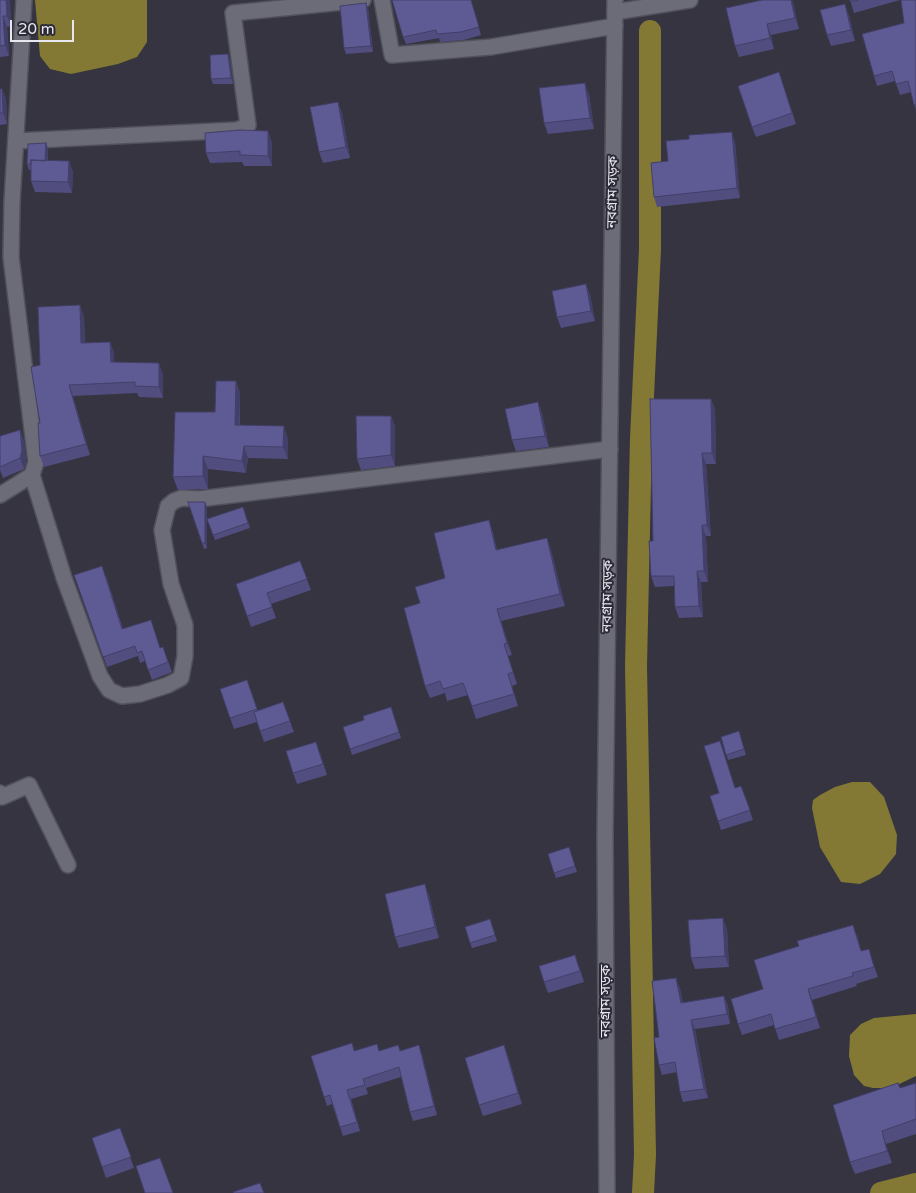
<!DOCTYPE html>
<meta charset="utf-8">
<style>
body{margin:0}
#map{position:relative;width:916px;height:1193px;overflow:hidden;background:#353440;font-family:"Varela Round",sans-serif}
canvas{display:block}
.scale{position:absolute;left:10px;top:20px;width:64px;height:22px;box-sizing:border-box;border:2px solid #e7e7ef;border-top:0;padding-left:6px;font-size:15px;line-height:18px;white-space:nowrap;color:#e7e7ef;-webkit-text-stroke:4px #2b2a36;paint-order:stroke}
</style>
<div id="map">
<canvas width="916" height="1193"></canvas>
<div class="scale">20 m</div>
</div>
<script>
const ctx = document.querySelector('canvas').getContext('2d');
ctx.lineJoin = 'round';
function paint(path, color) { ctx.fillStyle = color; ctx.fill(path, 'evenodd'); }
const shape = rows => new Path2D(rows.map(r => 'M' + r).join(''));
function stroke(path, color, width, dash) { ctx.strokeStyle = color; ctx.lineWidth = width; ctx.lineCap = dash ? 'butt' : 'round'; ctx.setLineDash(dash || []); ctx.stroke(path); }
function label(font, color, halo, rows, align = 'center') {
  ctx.font = font + ' "Varela Round","Noto Sans Bengali",sans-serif'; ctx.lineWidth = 4; ctx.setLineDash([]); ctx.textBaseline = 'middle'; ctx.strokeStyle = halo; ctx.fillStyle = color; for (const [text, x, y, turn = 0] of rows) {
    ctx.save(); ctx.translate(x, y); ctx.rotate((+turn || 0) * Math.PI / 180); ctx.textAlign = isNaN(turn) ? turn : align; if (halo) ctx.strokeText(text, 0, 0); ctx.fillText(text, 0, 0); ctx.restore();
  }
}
const water = shape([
 [35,0,147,0,147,42,137,57,118,64,71,74,50,69,40,56],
 [852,782,870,782,884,797,897,835,896,854,880,874,860,884,841,882,820,847,812,808,813,800,820,795,835,787],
 [916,1014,916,1076,891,1088,873,1088,864,1086,854,1075,849,1056,850,1035,861,1024,874,1018]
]);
const canal = shape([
 [643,1193,645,1155,636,666,641,438,650,249,650,31],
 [881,1193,916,1184]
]);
const minor = shape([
 [382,0,392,55,491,47,615,26],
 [615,12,690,0],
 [16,141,236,130,245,127,248,125,233,13,363,0],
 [32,475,64,578,100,676,109,690,122,696,140,694,168,685,181,678,185,656,185,625,171,584,162,530,168,506,174,501,182,498,199,499,610,449],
 [0,495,32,475,36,462,11,257,12,202,24,0],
 [0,793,2,797,29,785,68,865]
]);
const secondary = shape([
 [607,1193,605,834,615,0]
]);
const wall = shape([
 [0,0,10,0,11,26,7,27,9,56,0,57],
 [471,0,481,35,464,40,440,42,439,38,406,44,403,37],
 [762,0,792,0,799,29,771,35,774,49,739,57,735,46],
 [850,0,900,0,854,13],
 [916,0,916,110,911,92,900,95,895,81,877,86,874,76],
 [368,8,373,52,346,54,344,48],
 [849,15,855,41,831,46,827,35],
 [230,59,233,84,213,84,211,79],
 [779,72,796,124,756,137,752,127],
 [0,89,2,89,6,99,7,124,0,125],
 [589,94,594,129,548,134,544,123],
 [338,102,342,113,350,158,323,163,319,152],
 [272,142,272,166,244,166,242,162,210,163,206,153],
 [735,142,740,198,657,207,654,197,668,161],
 [46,143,48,149,48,161,69,161,73,172,72,193,35,192,31,181,31,170,29,170,27,164],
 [586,284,590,295,595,321,561,328,557,317],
 [84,316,85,343,110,342,114,353,114,362,163,374,163,398,139,397,137,393,73,396,90,455,44,467,40,456,40,365],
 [236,381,240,393,240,425,288,438,288,459,248,458,246,473,208,469,208,489,178,490,173,477,215,412],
 [711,399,715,409,716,464,706,464,711,536,706,536,708,582,701,582,703,617,679,618,675,607,674,586,655,587,651,576,653,541],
 [542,413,549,447,516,451,512,440],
 [391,416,395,427,395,466,361,470,357,459],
 [20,430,24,441,26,461,24,469,3,478,0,470,0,436],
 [188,502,207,507,207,548,204,549],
 [243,507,250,528,215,540,207,519],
 [489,520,493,533,497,550,547,538,551,550,565,606,501,621,512,655,508,656,517,684,512,686,518,706,476,719,468,695,447,701,445,693,430,698,425,686,420,603,445,578],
 [300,561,311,590,271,604,276,618,251,627,236,584],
 [74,575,106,576,123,629,160,648,163,647,172,672,152,680,145,661,140,663,138,656,107,667],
 [247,680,258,711,283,702,294,732,264,742,257,722,234,729,220,689],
 [391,707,401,738,352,755,343,727,364,720],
 [739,731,746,755,728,760,721,737],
 [320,753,327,775,297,784,293,773],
 [741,786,753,820,721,830,710,796],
 [569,847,577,872,556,878,548,854],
 [429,895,439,938,399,948,395,937],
 [490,919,497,941,472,948,470,943],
 [727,929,729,967,695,969,691,958],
 [857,935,861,951,872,960,878,977,856,984,857,986,812,1000,820,1028,779,1040,774,1025,742,1035,738,1024],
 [579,966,584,982,548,993,544,982],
 [680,988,683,1003,724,996,728,1006,730,1024,695,1029,708,1098,683,1102,680,1092,677,1072,662,1075,659,1065,659,1037],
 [352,1043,355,1051,379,1051,398,1045,401,1051,422,1054,437,1115,413,1121,410,1112,401,1077,366,1088,368,1094,351,1099,360,1131,343,1136,332,1104,327,1106,324,1097],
 [508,1056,522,1104,483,1116,479,1105],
 [916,1083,916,1134,886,1144,892,1163,855,1174,850,1162,900,1088],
 [120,1128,134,1168,106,1178,92,1138]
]);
const shadedWall = shape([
 [6,0,10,0,11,26,7,16],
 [791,0,792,0,794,5,799,29,795,18],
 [366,3,368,8,373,52,371,46],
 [845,4,849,15,855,41,851,30],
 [3,16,7,27,9,56,5,45],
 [767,24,771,35,774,49,770,38],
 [228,54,230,59,233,84,231,78],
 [585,83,589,94,594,129,590,118],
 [2,89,6,99,7,124,3,113],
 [338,102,342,113,350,158,346,147],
 [268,131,272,142,272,166,268,156],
 [732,132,735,142,740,198,737,188],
 [46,143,48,149,47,170,45,165],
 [69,161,73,172,72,193,68,182],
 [586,284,590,295,595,321,591,311],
 [80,305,84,316,85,354,81,343],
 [110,342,114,353,115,373,111,362],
 [159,363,163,374,163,398,159,387],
 [236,381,240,393,239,437,235,425],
 [69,385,73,396,90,455,86,444],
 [711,399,715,409,716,464,712,453],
 [538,402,542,413,549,447,545,436],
 [391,416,395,427,395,466,391,455],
 [284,426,288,438,288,459,283,447],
 [20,430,24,441,26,461,24,469,20,458],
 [244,446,248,458,246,473,242,461],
 [702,453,706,464,711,536,707,525],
 [203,456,208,469,208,489,203,476],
 [205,502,207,507,207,548,205,543],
 [489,520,493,533,500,563,496,550],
 [702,525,706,536,708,582,704,571],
 [547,538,551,550,565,606,560,594],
 [697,571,701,582,703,617,699,606],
 [497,609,501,621,512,655,507,643],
 [425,884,429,895,439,938,435,927],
 [723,918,727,929,729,967,725,956],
 [676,978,680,988,685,1013,681,1003],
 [808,989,812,1000,820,1028,816,1017],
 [724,996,728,1006,730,1024,727,1014],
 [691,1020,695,1029,708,1098,704,1089],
 [419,1045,422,1054,437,1115,434,1106],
 [504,1045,508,1056,522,1104,518,1093],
 [882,1131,886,1144,892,1163,887,1151]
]);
const building = shape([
 [0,0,6,0,7,16,3,16,5,45,0,46,0,0],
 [392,0,471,0,479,27,461,32,437,34,436,30,403,37,392,0],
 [762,0,791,0,795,18,767,24,770,38,735,46,726,8,762,0],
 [850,0,858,0,850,2,850,0],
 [901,0,916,0,916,105,914,105,908,81,896,84,892,71,874,76,862,34,904,23,901,0],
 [366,3,371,46,344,48,340,6,366,3],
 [845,4,851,30,827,35,820,10,845,4],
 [228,54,231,78,211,79,210,55,228,54],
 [779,72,792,113,752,127,738,86,779,72],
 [585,83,590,118,544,123,539,88,585,83],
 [0,89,2,89,3,113,0,113,0,89],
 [338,102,346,147,319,152,310,107,338,102],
 [240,130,268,131,268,156,240,155,240,151,206,153,205,133,240,130],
 [732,132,737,188,654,197,651,163,668,161,666,141,689,139,689,135,732,132],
 [46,143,45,161,31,160,31,164,27,164,28,144,46,143],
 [31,160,69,161,68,182,31,181,31,160],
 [586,284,591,311,557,317,552,291,586,284],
 [80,305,81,343,110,342,111,362,159,363,159,387,135,386,135,382,69,385,86,444,40,456,38,423,40,423,31,367,40,365,38,307,80,305],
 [216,381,236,381,235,425,284,426,283,447,244,446,242,461,203,456,203,476,173,477,175,412,215,412,216,381],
 [650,399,711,399,712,453,702,453,707,525,702,525,704,571,697,571,699,606,675,607,674,576,651,576,649,541,653,541,650,399],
 [538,402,545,436,512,440,505,409,538,402],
 [356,416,391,416,391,455,357,459,356,416],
 [20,430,22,450,20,458,0,467,0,436,20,430],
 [188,502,205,502,205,543,202,543,188,502],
 [243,507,248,523,213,535,207,519,243,507],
 [489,520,496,550,547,538,560,594,497,609,507,643,504,644,513,672,508,674,514,694,472,706,463,683,443,689,440,681,425,686,404,608,420,603,415,587,445,578,434,533,489,520],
 [300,561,307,579,267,593,272,607,247,616,236,584,300,561],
 [102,566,122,629,151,620,160,648,163,647,168,662,148,670,142,651,137,653,135,646,103,657,74,575,102,566],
 [247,680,257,709,230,718,220,689,247,680],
 [283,702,290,721,260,731,254,712,283,702],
 [391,707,399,732,350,749,343,727,364,720,363,716,391,707],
 [739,731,744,749,726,755,721,737,739,731],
 [720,741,735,788,741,786,750,810,718,821,710,796,719,793,704,746,720,741],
 [316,742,323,764,293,773,286,751,316,742],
 [569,847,575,866,554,873,548,854,569,847],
 [425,884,435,927,395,937,385,894,425,884],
 [723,918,725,956,691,958,688,920,723,918],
 [490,919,495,935,470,943,465,927,490,919],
 [853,925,861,951,869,949,874,967,852,973,853,976,808,989,816,1017,775,1029,771,1014,738,1024,731,999,763,989,754,960,799,946,797,941,853,925],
 [575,955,580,971,544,982,539,966,575,955],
 [676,978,681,1003,724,996,727,1014,691,1020,704,1089,680,1092,675,1062,659,1065,654,1038,659,1037,652,981,676,978],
 [352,1043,354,1051,377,1044,379,1051,398,1045,400,1051,419,1045,434,1106,410,1112,399,1067,363,1079,365,1085,347,1090,357,1122,340,1127,330,1095,324,1097,311,1056,352,1043],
 [504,1045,518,1093,479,1105,465,1058,504,1045],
 [898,1083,900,1088,916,1083,916,1119,882,1131,887,1151,850,1162,833,1105,898,1083],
 [120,1128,131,1157,102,1167,92,1138,120,1128],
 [160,1158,173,1193,145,1193,136,1166,160,1158],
 [260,1183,264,1193,234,1193,233,1192,260,1183]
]);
const streetNames = [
 ["নবগ্রাম সড়ক",613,192,-89],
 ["নবগ্রাম সড়ক",608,596,-89],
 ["নবগ্রাম সড়ক",606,1001,-90]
];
paint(water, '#837934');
stroke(canal, '#837934', 22);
stroke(minor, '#51515b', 18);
stroke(secondary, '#51515b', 18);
stroke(minor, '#6c6c79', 15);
stroke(secondary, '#6c6c79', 15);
paint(wall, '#514d7f');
paint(shadedWall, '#423f68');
paint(building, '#5e5a94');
stroke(building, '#423f68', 1);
label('14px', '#e7e7ef', '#2b2a36', streetNames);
</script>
